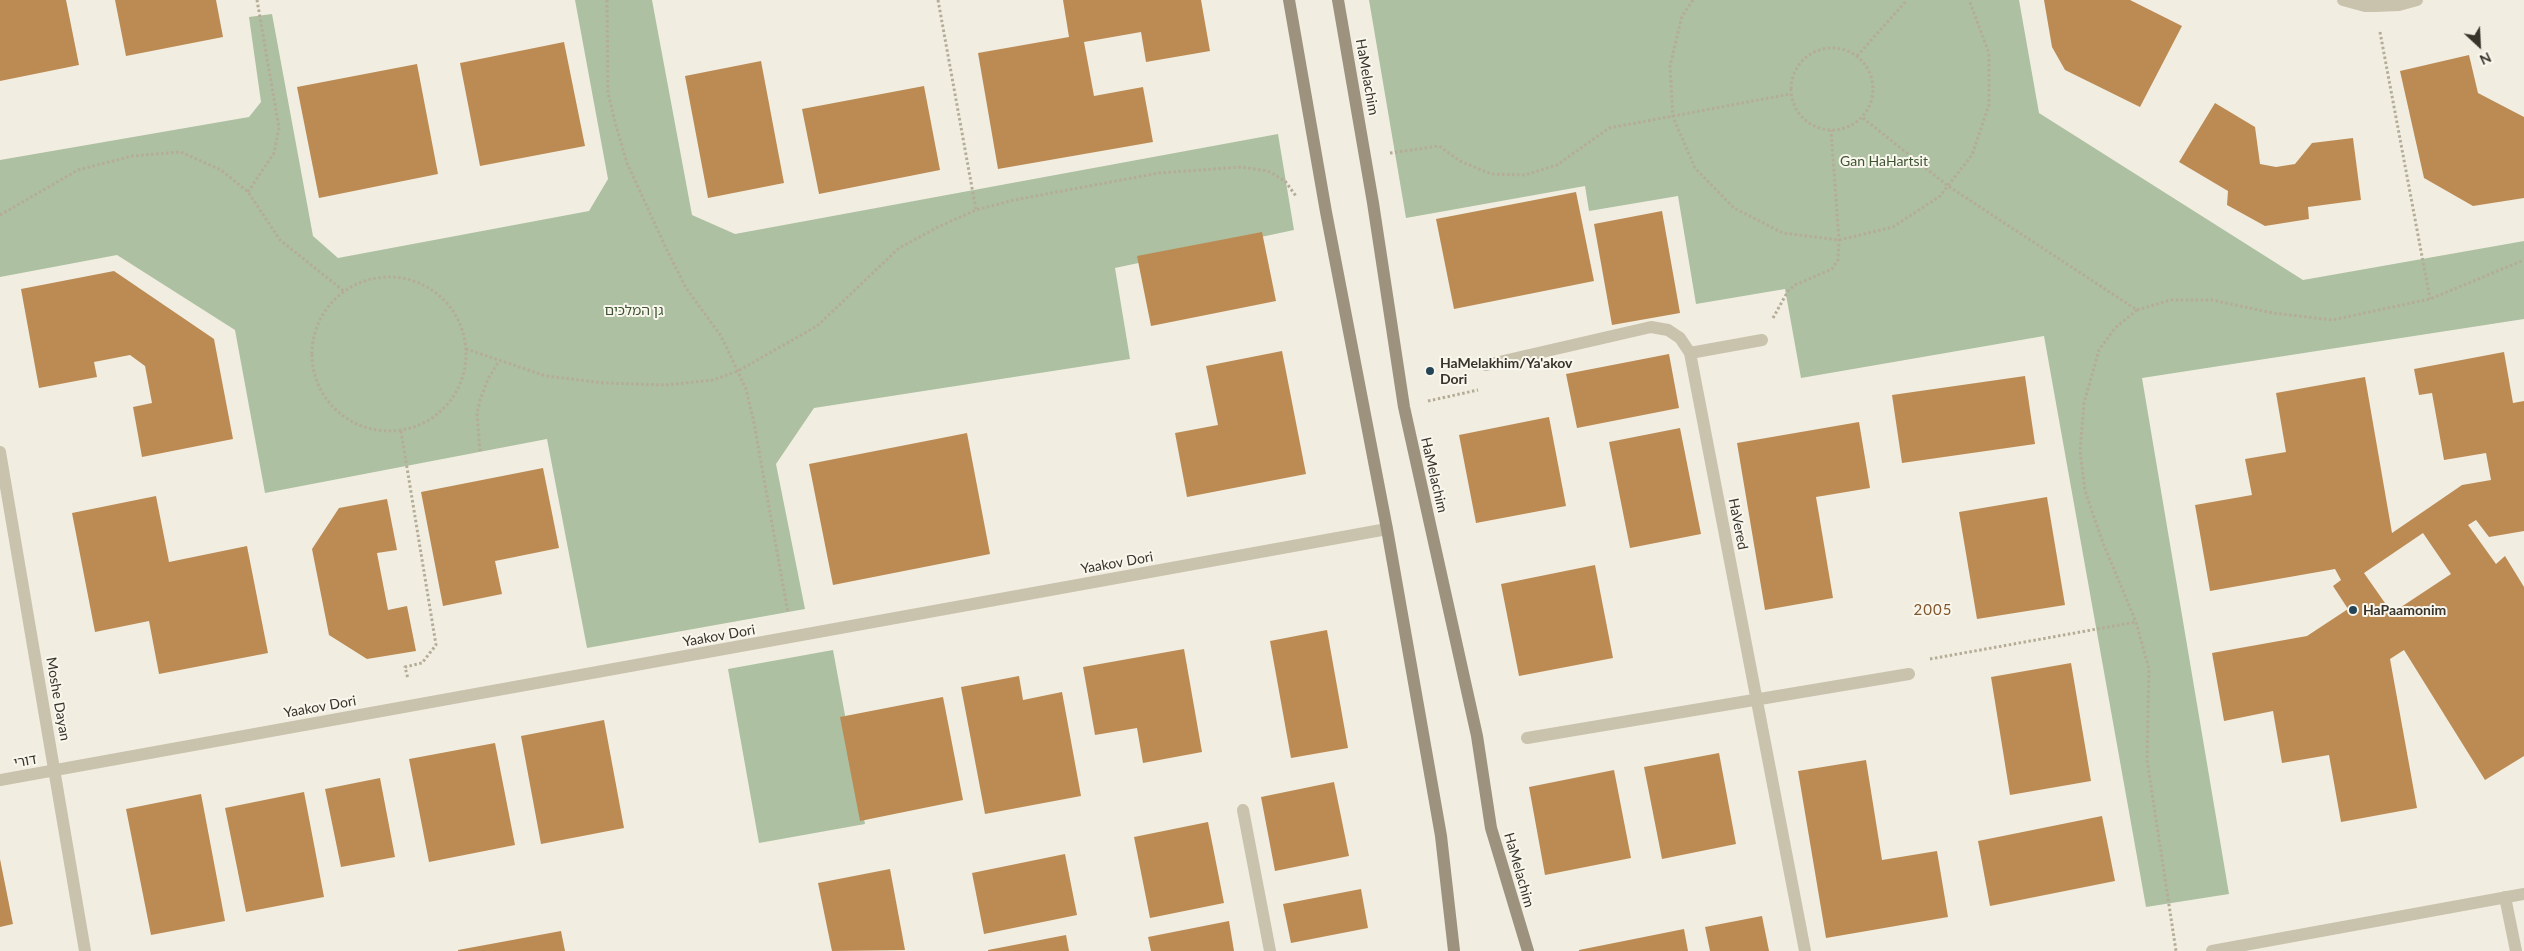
<!DOCTYPE html>
<meta charset="utf-8">
<style>
body{margin:0}
#map{position:relative;width:2524px;height:951px;overflow:hidden;background:#f1eee1;font-family:Lato,sans-serif}
canvas{display:block}
.north{position:absolute;left:2454px;top:20px;width:50px;height:50px;-webkit-text-stroke:4px #f9f7ed;paint-order:stroke;rotate:155deg;font-size:14px;font-weight:700;line-height:20px;text-align:center;color:#38332b}
.north::after{content:'';display:block;margin:auto;width:18px;height:22px;background:#38332b;clip-path:polygon(50% 0,100% 100%,50% 72%,0 100%)}
</style>
<div id="map">
<canvas width="2524" height="951"></canvas>
<div class="north">N</div>
</div>
<script>
const ctx = document.querySelector('canvas').getContext('2d');
ctx.lineJoin = 'round';
function paint(path, color) { ctx.fillStyle = color; ctx.fill(path, 'evenodd'); }
const shape = rows => new Path2D(rows.map(r => 'M' + r).join(''));
function stroke(path, color, width, dash) { ctx.strokeStyle = color; ctx.lineWidth = width; ctx.lineCap = dash ? 'butt' : 'round'; ctx.setLineDash(dash || []); ctx.stroke(path); }
function label(font, color, halo, rows, align = 'center') {
  ctx.font = font + ' Lato,"Noto Sans Hebrew",sans-serif'; ctx.lineWidth = 4; ctx.setLineDash([]); ctx.textBaseline = 'middle'; ctx.strokeStyle = halo; ctx.fillStyle = color; for (const [text, x, y, turn = 0] of rows) {
    ctx.save(); ctx.translate(x, y); ctx.rotate((+turn || 0) * Math.PI / 180); ctx.textAlign = isNaN(turn) ? turn : align; if (halo) ctx.strokeText(text, 0, 0); ctx.fillText(text, 0, 0); ctx.restore();
  }
}
const green = shape([
 [575,0,652,0,692,215,735,234,1278,134,1294,230,1115,268,1130,359,814,408,776,464,805,609,587,648,547,439,265,493,235,330,117,255,0,277,0,160,249,117,261,102,249,17,272,14,313,236,338,258,589,211,608,179],
 [1369,0,2019,0,2039,113,2303,280,2524,241,2524,319,2142,378,2229,894,2146,907,2044,336,1801,378,1785,289,1696,304,1678,196,1589,211,1585,186,1406,218],
 [833,650,865,824,759,843,728,669]
]);
const building = shape([
 [0,0,66,0,79,65,0,81],
 [115,0,216,0,223,37,126,56],
 [1063,0,1201,0,1210,51,1146,62,1141,32,1084,42,1094,96,1143,87,1153,142,998,169,978,53,1069,37],
 [2044,0,2130,0,2182,26,2140,107,2065,70,2052,47],
 [564,42,585,146,480,166,460,63],
 [2469,55,2478,93,2524,117,2524,198,2473,206,2424,178,2400,71],
 [761,61,784,183,708,198,685,76],
 [417,64,438,174,319,198,297,87],
 [924,86,940,170,819,194,802,109],
 [2215,103,2255,127,2260,164,2276,167,2295,164,2312,143,2353,138,2361,200,2308,207,2309,219,2265,226,2227,205,2228,191,2179,162],
 [1576,192,1594,281,1454,309,1436,219],
 [1662,211,1680,313,1612,325,1594,224],
 [1262,232,1276,301,1151,326,1137,256],
 [114,271,214,339,233,439,142,457,133,407,152,403,145,366,130,355,94,362,97,377,39,388,21,289],
 [1282,351,1306,474,1187,497,1175,433,1218,425,1206,366],
 [2504,352,2513,403,2524,401,2524,531,2489,537,2476,520,2468,525,2496,564,2505,556,2524,587,2524,756,2485,780,2404,650,2390,659,2417,808,2341,822,2329,755,2282,763,2273,711,2224,721,2212,653,2307,636,2348,609,2333,586,2341,580,2335,569,2210,591,2195,505,2252,495,2245,459,2286,452,2276,393,2365,377,2392,533,2462,485,2491,480,2486,453,2444,460,2432,393,2419,395,2414,369],
 [2423,533,2451,574,2392,613,2364,573],
 [1669,354,1679,408,1577,428,1566,374],
 [2025,376,2035,444,1902,463,1892,395],
 [1549,417,1566,506,1476,523,1459,435],
 [1859,422,1870,488,1816,497,1833,598,1765,610,1737,443],
 [1680,428,1701,534,1630,548,1609,442],
 [967,433,990,554,833,585,809,464],
 [543,468,559,548,495,561,502,594,443,606,421,492],
 [156,496,169,562,247,546,268,653,159,674,149,621,95,632,72,513],
 [2047,497,2065,605,1977,619,1959,512],
 [387,499,397,550,377,553,388,610,407,606,416,651,367,659,329,635,312,549,339,508],
 [1595,565,1613,658,1519,676,1501,584],
 [1327,630,1348,748,1291,758,1270,641],
 [1184,649,1202,752,1143,763,1137,728,1095,735,1083,667],
 [2071,663,2091,781,2010,795,1991,677],
 [1019,676,1023,700,1062,692,1081,796,985,814,961,687],
 [943,697,963,800,860,821,840,717],
 [604,720,624,828,541,844,521,736],
 [495,743,515,845,429,862,409,759],
 [1719,753,1736,844,1662,859,1644,767],
 [1866,760,1882,860,1937,851,1948,917,1826,938,1798,771],
 [1614,770,1631,858,1545,875,1529,787],
 [380,778,395,857,341,867,325,789],
 [1334,782,1349,856,1275,871,1261,797],
 [304,792,324,897,246,912,225,808],
 [201,794,225,921,151,935,126,809],
 [2102,816,2115,881,1990,906,1978,841],
 [1208,822,1224,903,1150,918,1134,837],
 [1065,854,1077,915,984,934,972,873],
 [0,859,13,924,0,927],
 [890,869,905,950,832,951,818,883],
 [1361,889,1368,928,1291,943,1283,904],
 [1762,916,1769,951,1710,951,1705,927],
 [1229,921,1234,951,1151,951,1148,937],
 [1684,929,1688,951,1579,951,1579,950],
 [561,931,565,951,458,951,458,950],
 [1066,935,1069,951,988,951,988,950]
]);
const path = shape([
 [607,0,608,93,616,126,627,163,665,246,686,288,721,336,746,389,754,423,788,613],
 [938,0,976,210],
 [1693,0,1682,16,1670,66,1673,117,1695,168,1734,208,1783,233,1839,240,1893,227,1940,196,1972,155,1989,105,1989,53,1969,0],
 [2380,32,2430,299],
 '1791 89a41 41 0 1 1 82 0a41 41 0 1 1-82 0Z',
 [1857,56,1907,0],
 [1863,118,1948,186,2137,310,2171,300,2212,300,2273,313,2332,320,2430,299,2524,260],
 [1390,153,1439,146,1460,161,1491,174,1525,175,1557,165,1609,128,1790,94],
 [248,192,274,153,279,128,257,0],
 [0,215,78,170,132,156,181,152,221,170,248,192,280,240,345,292],
 '312 354a77 77 0 1 1 154 0a77 77 0 1 1-154 0Z',
 [2137,310,2115,328,2099,350,2084,403,2080,451,2085,491,2103,543,2136,622,2149,669,2147,760,2176,951],
 [1773,318,1788,291,1795,285,1832,269,1838,260,1839,240,1831,130],
 [466,349,546,376,604,383,666,385,713,380,738,371,817,326,899,248,938,227,976,210,1014,200,1159,173,1241,167,1268,171,1285,181,1296,196],
 [1428,401,1478,390],
 [401,431,436,645,422,663,405,667,408,679],
 [480,451,477,413,480,400,488,379,499,361],
 [1930,659,2136,622]
]);
const lane = shape([
 [1243,810,1270,951]
]);
const street = shape([
 [2343,0,2365,6,2375,6,2399,5,2417,0],
 [1690,353,1805,951],
 [1486,365,1651,327,1668,330,1680,338,1690,353,1762,340],
 [0,452,85,951],
 [1527,738,1909,674],
 [0,780,1387,529],
 [2505,897,2516,951],
 [2212,951,2524,894]
]);
const secondary = shape([
 [1289,0,1326,212,1387,529,1441,836,1454,951],
 [1338,0,1373,203,1404,407,1477,736,1491,828,1528,951]
]);
const markers = [
 [1430,371,5,"#244556"],
 [2353,610,5,"#244556"]
];
const streetNames = [
 ["HaMelachim",1367,77,80],
 ["HaMelachim",1434,475,77],
 ["HaVered",1738,524,79],
 ["Yaakov Dori",1117,563,-10],
 ["Yaakov Dori",719,636,-10],
 ["Moshe Dayan",58,699,80],
 ["Yaakov Dori",320,707,-10],
 ["דורי",25,761,-10],
 ["HaMelachim",1519,870,74]
];
const parkNames = [
 ["Gan HaHartsit",1884,161],
 ["גן המלכים",634,310]
];
const poiNames = [
 ["HaMelakhim/Ya'akov",1440,363],
 ["Dori",1440,379],
 ["HaPaamonim",2363,610]
];
const neighbourhoodNames = [
 ["2005",1933,610]
];
paint(green, '#adc0a1');
paint(building, '#bc8b54');
stroke(path, '#b5ac97', 3, [2.5, 2.5]);
stroke(lane, '#c9c2ad', 12);
stroke(street, '#c9c2ad', 12);
stroke(secondary, '#9d927e', 12);
for (const [x, y, r, color] of markers) { const dot = new Path2D(); dot.arc(x, y, r, 0, 2 * Math.PI); ctx.fillStyle = color; ctx.fill(dot); stroke(dot, '#f9f7ed', 2); }
label('14px', '#38332b', '#f9f7ed', streetNames);
label('14px', '#3d5431', '#f9f7ed', parkNames);
label('bold 14px', '#38332b', '#f9f7ed', poiNames, 'left');
ctx.letterSpacing = '1px';
label('15px', '#81572b', '#f9f7ed', neighbourhoodNames);
ctx.letterSpacing = '0px';
</script>
